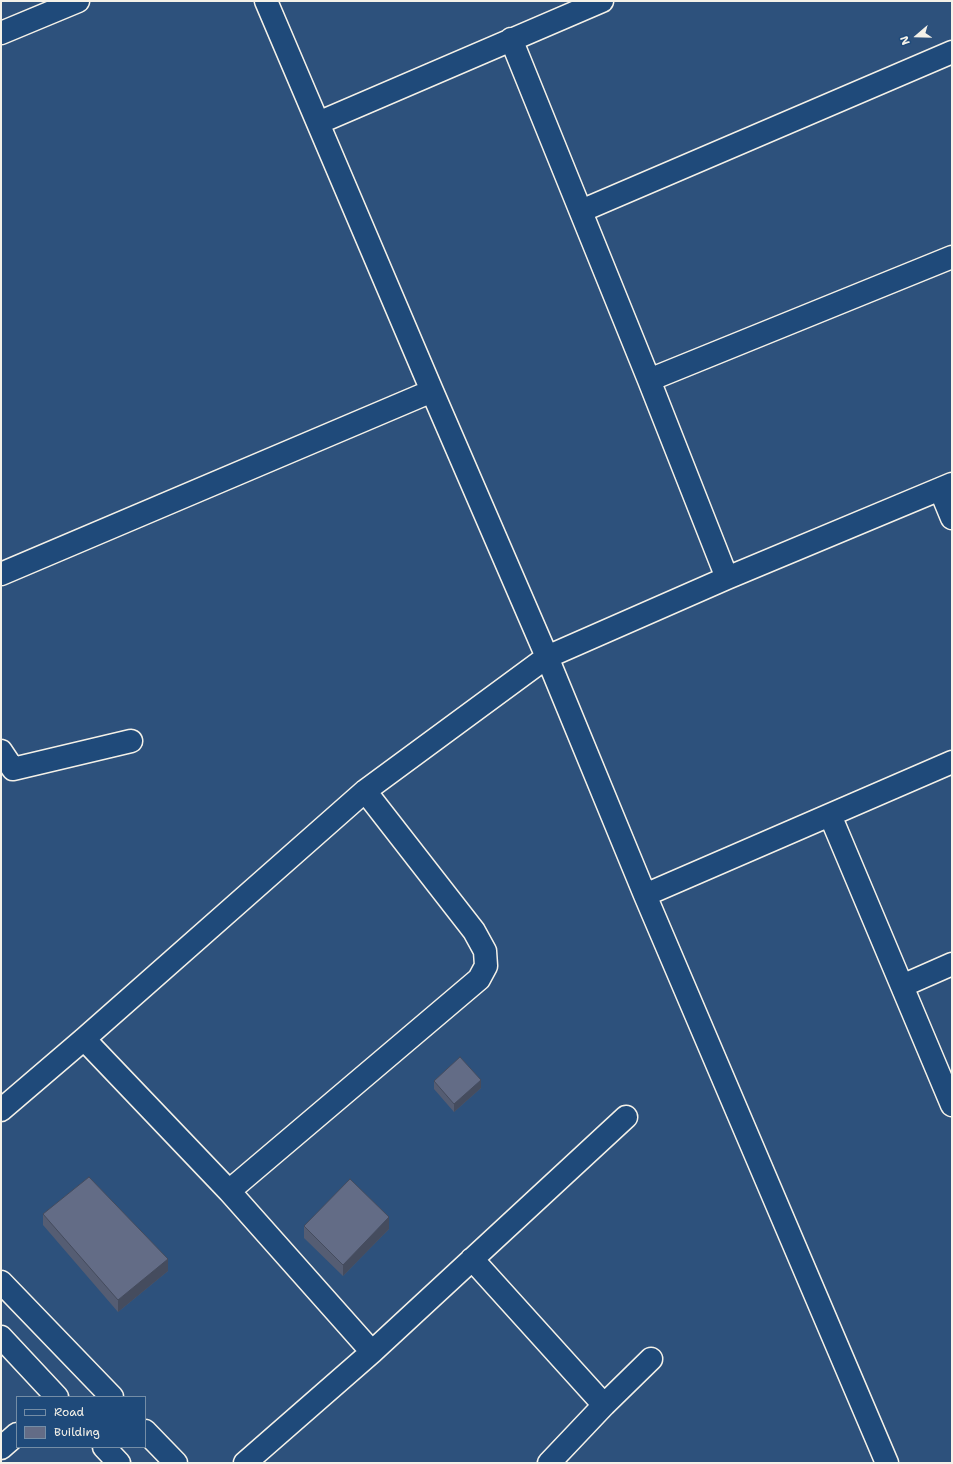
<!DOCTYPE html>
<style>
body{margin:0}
#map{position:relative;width:953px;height:1464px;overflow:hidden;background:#2d517c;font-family:"Shantell Sans",sans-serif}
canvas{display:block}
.frame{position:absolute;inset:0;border:2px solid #f4f1e8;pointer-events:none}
.legend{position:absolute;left:16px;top:1396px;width:130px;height:52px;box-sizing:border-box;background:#1f4a7a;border:1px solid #748da6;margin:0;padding:5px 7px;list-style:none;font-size:12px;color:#f4f1e8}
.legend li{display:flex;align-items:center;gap:8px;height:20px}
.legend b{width:20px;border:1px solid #748da6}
.north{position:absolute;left:897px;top:16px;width:40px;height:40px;-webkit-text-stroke:3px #1f4a7a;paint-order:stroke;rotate:250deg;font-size:11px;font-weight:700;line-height:16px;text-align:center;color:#f4f1e8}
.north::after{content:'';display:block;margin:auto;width:14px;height:18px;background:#f4f1e8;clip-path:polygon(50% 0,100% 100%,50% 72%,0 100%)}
</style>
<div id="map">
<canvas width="953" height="1464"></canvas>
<div class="frame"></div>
<ul class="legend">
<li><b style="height:5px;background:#1f4a7a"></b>Road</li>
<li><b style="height:11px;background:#636c86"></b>Building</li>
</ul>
<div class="north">N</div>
</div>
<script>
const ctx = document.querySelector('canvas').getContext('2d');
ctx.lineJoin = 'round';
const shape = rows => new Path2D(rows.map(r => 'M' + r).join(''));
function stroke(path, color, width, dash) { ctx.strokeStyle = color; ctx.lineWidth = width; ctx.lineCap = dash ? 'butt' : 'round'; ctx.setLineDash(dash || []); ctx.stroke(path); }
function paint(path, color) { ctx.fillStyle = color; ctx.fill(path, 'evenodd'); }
const street = shape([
 [266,1,432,391,547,657,645,895,887,1463],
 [511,39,649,380,727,578],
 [318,123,602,1],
 [581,211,952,52],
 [649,380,952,257],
 [940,489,952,518],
 [1,574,432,391],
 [1,751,13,769,131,741],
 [830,815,952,1105],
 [645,895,952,762],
 [902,986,952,964],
 [84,1039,229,1191,479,979,486,966,485,951,474,931,365,791],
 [1,1110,84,1039,365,791,547,657,727,578,952,484],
 [229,1191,372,1352],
 [472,1259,604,1405],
 [1,1448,17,1434],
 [245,1463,372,1352,626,1117],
 [549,1463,604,1405,651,1359]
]);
const secondary = shape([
 [1,33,78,1],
 [1,1282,112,1397],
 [1,1337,57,1397],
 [145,1431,176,1463],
 [104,1447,119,1463]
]);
const wall = shape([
 [434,1081,481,1088,454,1112,434,1089],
 [43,1214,168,1271,118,1312,43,1225],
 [304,1226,389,1229,343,1276,304,1238]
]);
const shadedWall = shape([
 [481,1080,481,1088,454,1112,454,1104],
 [389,1217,389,1229,343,1276,343,1265],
 [168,1259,168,1271,118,1312,118,1300]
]);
const building = shape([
 [460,1057,481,1080,454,1104,434,1081,460,1057],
 [89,1177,168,1259,118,1300,43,1214,89,1177],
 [350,1179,389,1217,343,1265,304,1226,350,1179]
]);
stroke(street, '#f4f1e8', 25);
stroke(secondary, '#f4f1e8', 25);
stroke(street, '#1f4a7a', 22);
stroke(secondary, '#1f4a7a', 22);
paint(wall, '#555d73');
paint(shadedWall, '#454c5e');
paint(building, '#636c86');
stroke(building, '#454c5e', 1);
</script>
